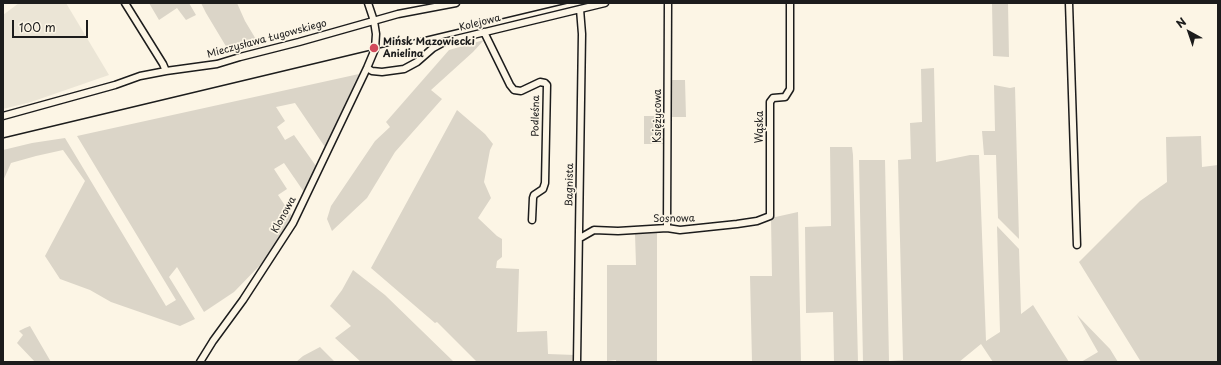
<!DOCTYPE html>
<meta charset="utf-8">
<style>
body{margin:0}
#map{position:relative;width:1221px;height:365px;overflow:hidden;background:#fcf5e5;font-family:"Playpen Sans",sans-serif}
canvas{display:block}
.frame{position:absolute;inset:0;border:4px solid #1c1c1c;pointer-events:none}
.north{position:absolute;left:1169px;top:12px;width:40px;height:40px;-webkit-text-stroke:3px #fcf5e5;paint-order:stroke;rotate:320deg;font-size:11px;font-weight:700;line-height:16px;text-align:center;color:#1c1c1c}
.north::after{content:'';display:block;margin:auto;width:14px;height:18px;background:#1c1c1c;clip-path:polygon(50% 0,100% 100%,50% 72%,0 100%)}
.scale{position:absolute;left:12px;top:20px;width:76px;height:18px;box-sizing:border-box;border:2px solid #1c1c1c;border-top:0;padding-left:5px;font-size:12px;line-height:14px;white-space:nowrap;color:#1c1c1c;-webkit-text-stroke:3px #fcf5e5;paint-order:stroke}
</style>
<div id="map">
<canvas width="1221" height="365"></canvas>
<div class="frame"></div>
<div class="north">N</div>
<div class="scale">100 m</div>
</div>
<script>
const ctx = document.querySelector('canvas').getContext('2d');
ctx.lineJoin = 'round';
function paint(path, color) { ctx.fillStyle = color; ctx.fill(path, 'evenodd'); }
const shape = rows => new Path2D(rows.map(r => 'M' + r).join(''));
function stroke(path, color, width, dash) { ctx.strokeStyle = color; ctx.lineWidth = width; ctx.lineCap = dash ? 'butt' : 'round'; ctx.setLineDash(dash || []); ctx.stroke(path); }
function label(font, color, halo, rows, align = 'center') {
  ctx.font = font + ' "Playpen Sans",sans-serif'; ctx.lineWidth = 3.5; ctx.setLineDash([]); ctx.textBaseline = 'middle'; ctx.strokeStyle = halo; ctx.fillStyle = color; for (const [text, x, y, turn = 0] of rows) {
    ctx.save(); ctx.translate(x, y); ctx.rotate((+turn || 0) * Math.PI / 180); ctx.textAlign = isNaN(turn) ? turn : align; if (halo) ctx.strokeText(text, 0, 0); ctx.fillText(text, 0, 0); ctx.restore();
  }
}
const built = shape([
 [19,3,66,3,109,75,31,102,3,109,3,15]
]);
const green = shape([
 [149,3,189,3,196,15,186,20,177,8,159,20],
 [201,3,237,3,245,21,260,46,230,53,206,13],
 [992,3,1008,3,1009,57,993,56],
 [484,40,473,52,431,90,442,99,395,152,367,198,332,231,327,219,331,206,375,141,390,127,386,122,449,50],
 [934,68,936,162,970,155,979,155,986,341,1000,332,997,226,1019,249,1021,314,1033,305,1069,362,993,362,981,344,959,362,863,362,859,160,885,160,889,361,903,360,898,160,911,159,910,123,922,122,921,69],
 [359,74,325,147,295,103,276,107,285,121,277,127,285,140,294,135,316,166,304,192,284,163,274,169,287,189,278,195,292,216,267,258,234,292,204,312,177,267,169,277,195,319,180,326,111,302,90,290,60,279,45,256,85,181,63,150,36,156,11,163,3,181,3,150,32,143,65,138,166,306,176,300,77,136],
 [670,80,685,80,686,117,670,117],
 [994,85,1010,88,1015,87,1019,239,998,218,996,155,984,155,982,131,995,131],
 [457,110,485,134,493,144,490,150,484,182,491,198,478,218,497,236,502,239,502,257,497,261,496,268,519,269,517,332,547,331,548,354,575,355,575,362,477,362,437,322,435,323,371,268],
 [644,116,665,116,665,144,644,144],
 [1201,136,1202,167,1218,165,1218,362,1141,362,1079,262,1140,201,1167,182,1166,137],
 [830,147,852,147,853,155,858,362,834,362,833,312,806,313,805,227,831,226],
 [798,212,801,362,752,362,750,276,772,276,771,218],
 [657,233,657,362,616,362,616,360,607,361,607,265,636,265,635,234],
 [353,270,385,295,454,362,361,362,335,338,351,326,330,306,342,290],
 [1077,315,1110,349,1118,362,1081,362,1098,352],
 [30,326,51,362,35,362,17,343,23,335,19,331,25,328],
 [320,347,335,362,296,362,303,356]
]);
const minor = shape([
 [125,3,163,64,166,71],
 [1069,3,1077,245],
 [484,32,510,85,514,90,521,91,540,82,545,83,547,85,545,183,543,189,534,195,533,198,532,220],
 [367,68,372,71,382,72,404,69,417,62,433,48,444,42,605,3],
 [3,116,115,85,140,76,166,71,217,64,240,57,299,42,398,14,456,3],
 [667,228,668,3],
 [580,238,594,230,618,231,667,228,680,230,737,224,757,221,770,216,770,102,773,98,785,97,790,89,790,3],
 [200,362,213,341,243,300,293,223,367,68,375,49,376,34,374,21,368,3],
 [577,362,582,34,580,9]
]);
const rail = shape([
 [3,138,568,3]
]);
const markers = [
 [374,48,5,"#d1495b"]
];
const streetNames = [
 ["Kolejowa",480,23,-14],
 ["Mieczysława Ługowskiego",267,39,-15],
 ["Podleśna",536,116,-89],
 ["Księżycowa",658,116,-90],
 ["Wąska",760,127,-90],
 ["Bagnista",570,185,-89],
 ["Klonowa",284,215,-61],
 ["Sosnowa",674,219,-1]
];
const poiNames = [
 ["Mińsk Mazowiecki",383,42],
 ["Anielina",383,54]
];
paint(built, '#ebe5d6');
paint(green, '#dbd5c8');
stroke(minor, '#1c1c1c', 9);
stroke(minor, '#fcf5e5', 6);
stroke(rail, '#1c1c1c', 1.5);
for (const [x, y, r, color] of markers) { const dot = new Path2D(); dot.arc(x, y, r, 0, 2 * Math.PI); ctx.fillStyle = color; ctx.fill(dot); stroke(dot, '#fcf5e5', 1.5); }
label('10px', '#1c1c1c', '#fcf5e5', streetNames);
label('bold 10px', '#1c1c1c', '#fcf5e5', poiNames, 'left');
</script>
